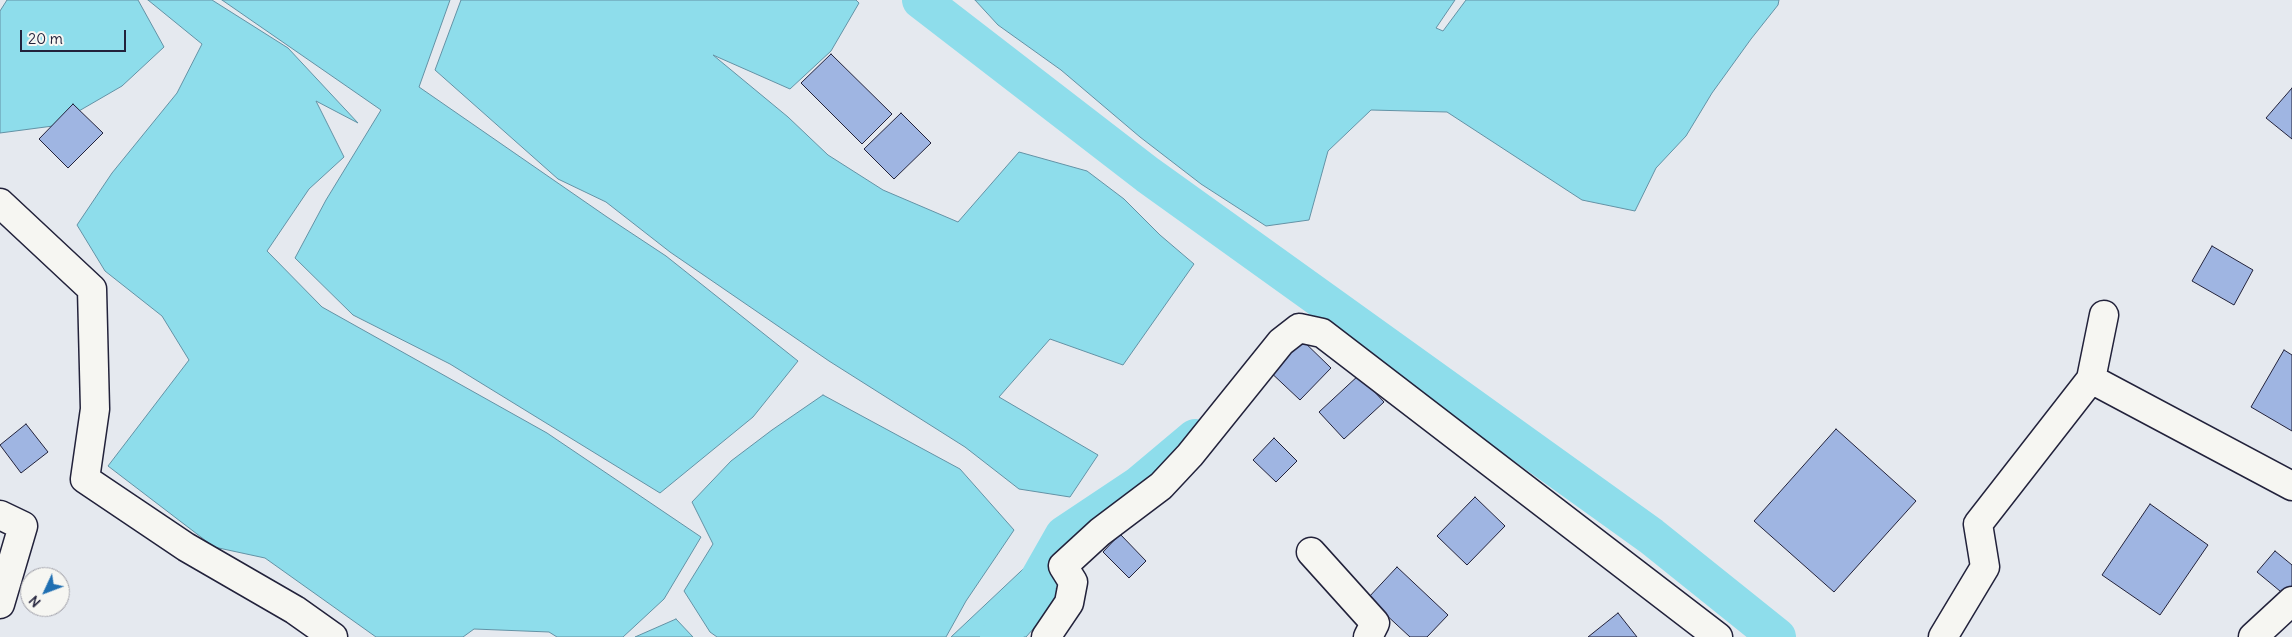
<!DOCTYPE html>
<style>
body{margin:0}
#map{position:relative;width:2292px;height:637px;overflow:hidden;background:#e5e9ef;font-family:Delius,sans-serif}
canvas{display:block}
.north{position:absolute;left:20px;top:567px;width:50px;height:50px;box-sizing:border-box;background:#f6f6f2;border:1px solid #a1a1a9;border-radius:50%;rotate:227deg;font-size:14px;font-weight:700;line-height:20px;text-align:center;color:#22223b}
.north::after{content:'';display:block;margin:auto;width:18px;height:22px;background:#1f6fb2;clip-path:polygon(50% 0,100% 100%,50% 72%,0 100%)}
.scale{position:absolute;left:20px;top:30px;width:106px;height:22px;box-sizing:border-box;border:2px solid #22223b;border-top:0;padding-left:6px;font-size:15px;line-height:18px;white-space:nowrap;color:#22223b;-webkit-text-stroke:4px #f6f6f2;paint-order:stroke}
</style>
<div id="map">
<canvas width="2292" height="637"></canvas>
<div class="north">N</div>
<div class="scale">20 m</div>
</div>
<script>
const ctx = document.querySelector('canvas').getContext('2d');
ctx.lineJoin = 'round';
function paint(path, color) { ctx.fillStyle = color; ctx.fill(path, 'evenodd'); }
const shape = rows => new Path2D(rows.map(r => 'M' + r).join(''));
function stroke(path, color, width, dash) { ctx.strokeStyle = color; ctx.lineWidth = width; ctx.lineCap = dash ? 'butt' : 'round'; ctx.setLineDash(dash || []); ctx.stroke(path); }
const water = shape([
 [7,0,138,0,164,47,122,86,53,126,0,133,0,11,7,0],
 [148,0,212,0,288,48,358,123,316,101,344,157,309,189,267,251,322,307,547,433,701,537,664,599,623,637,557,637,549,632,474,629,463,637,376,637,265,558,214,547,108,466,189,360,162,316,105,271,77,225,112,173,177,93,202,44,148,0],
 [222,0,450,0,419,87,607,217,666,256,798,361,753,417,660,493,450,364,353,315,295,258,326,200,381,110,222,0],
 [461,0,856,0,859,3,831,51,790,89,713,55,788,117,828,155,883,190,958,222,1019,152,1087,171,1124,199,1160,235,1194,264,1123,365,1050,339,999,397,1098,455,1070,497,1019,489,965,447,829,361,670,252,606,202,558,179,435,70,461,0],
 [975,0,1455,0,1436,28,1443,31,1466,0,1779,0,1778,5,1751,39,1712,93,1686,136,1656,168,1635,211,1582,200,1447,112,1371,110,1328,151,1309,220,1266,226,1201,184,1140,137,1061,70,998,25,975,0],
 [823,395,960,469,1014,530,966,601,946,637,717,637,710,632,684,591,713,544,692,502,731,461,772,430,823,395],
 [1037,556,1061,597,1026,637,951,637,1037,556],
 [676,619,693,637,635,637,676,619]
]);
const canal = shape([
 [921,0,1148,175,1651,536,1777,637],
 [999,637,1023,607,1064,535,1139,485,1195,438]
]);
const building = shape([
 [831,54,892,114,862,144,801,83,831,54],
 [2292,88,2292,139,2266,118,2292,88],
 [73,104,103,133,68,168,39,139,73,104],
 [901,113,931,143,894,179,864,149,901,113],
 [2212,246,2253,270,2234,305,2192,281,2212,246],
 [1297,335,1331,368,1300,400,1266,368,1297,335],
 [2284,350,2292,355,2292,431,2251,407,2284,350],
 [1359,375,1384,402,1344,439,1319,412,1359,375],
 [26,424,48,452,21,473,0,445,26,424],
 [1836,429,1916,501,1834,592,1754,521,1836,429],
 [1274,438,1297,461,1276,482,1253,460,1274,438],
 [1475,497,1505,526,1467,565,1437,536,1475,497],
 [2150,504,2208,545,2160,615,2102,575,2150,504],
 [1120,534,1146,561,1129,578,1103,552,1120,534],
 [2275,551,2292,565,2292,589,2286,596,2257,572,2275,551],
 [1397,567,1448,615,1427,637,1410,637,1368,598,1397,567],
 [1618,613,1637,637,1588,637,1618,613]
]);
const street = shape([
 [0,203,92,289,95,409,85,479,186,547,295,610,333,637],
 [2091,379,2104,315],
 [0,515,23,526,0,604],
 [1311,552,1375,623,1368,637],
 [1046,637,1069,603,1073,582,1063,566,1100,532,1161,486,1190,455,1281,342,1299,328,1322,333,1718,637],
 [1943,637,1985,567,1978,524,2091,379,2292,486],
 [2253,637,2292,601]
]);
paint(water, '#8eddeb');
stroke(water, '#6392a5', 1);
stroke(canal, '#8eddeb', 38);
paint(building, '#9fb5e2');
stroke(building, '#22223b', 1);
stroke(street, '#22223b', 31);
stroke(street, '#f6f6f2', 28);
</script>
